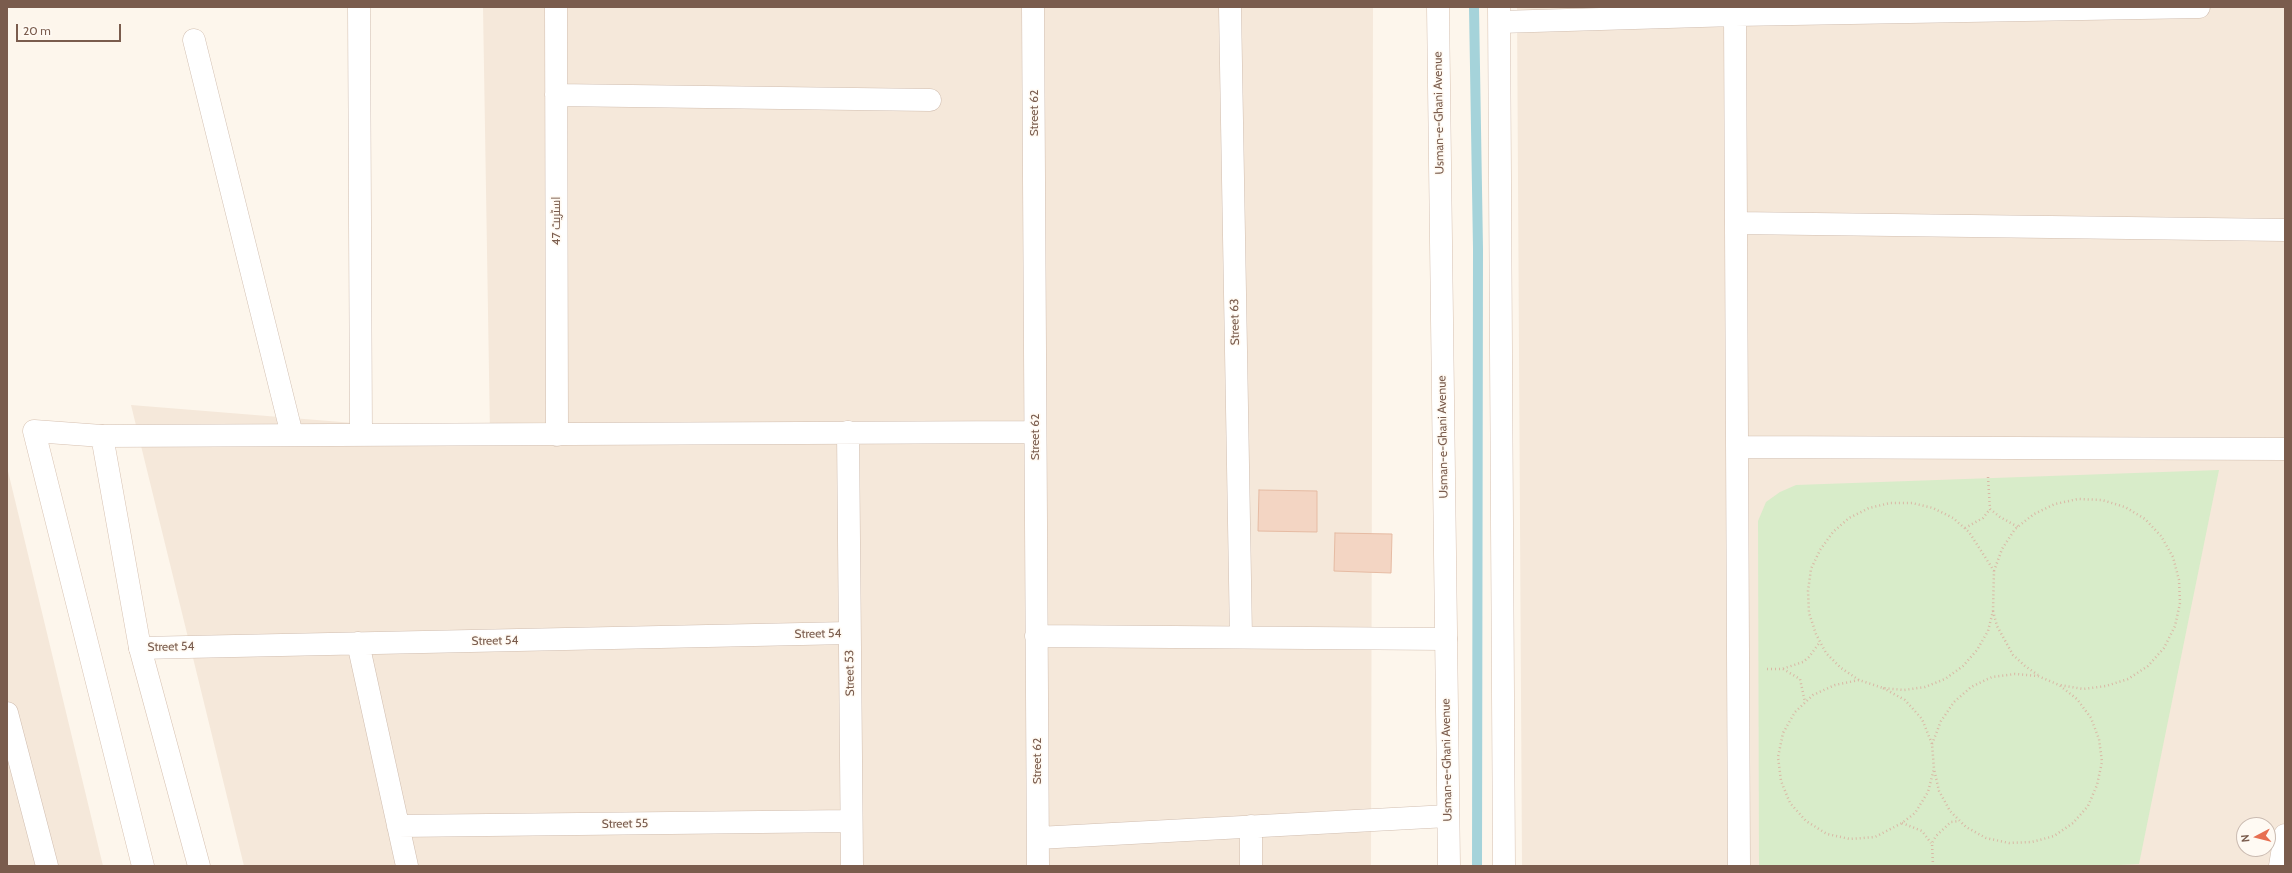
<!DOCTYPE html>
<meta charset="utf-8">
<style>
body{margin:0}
#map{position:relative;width:2292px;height:873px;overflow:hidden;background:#fdf6ec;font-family:Cabin,sans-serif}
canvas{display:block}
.frame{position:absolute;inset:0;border:8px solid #7a5c4d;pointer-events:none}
.north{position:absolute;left:2236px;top:817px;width:40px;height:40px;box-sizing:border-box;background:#fffaf3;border:1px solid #cabbb1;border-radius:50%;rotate:263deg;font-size:11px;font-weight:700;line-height:16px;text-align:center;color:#7a5c4d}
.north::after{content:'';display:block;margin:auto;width:14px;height:18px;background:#e76f51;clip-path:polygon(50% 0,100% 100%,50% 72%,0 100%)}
.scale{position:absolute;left:16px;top:24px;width:105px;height:18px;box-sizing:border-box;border:2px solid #7a5c4d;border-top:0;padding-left:5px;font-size:12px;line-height:14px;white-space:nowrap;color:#7a5c4d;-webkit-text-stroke:3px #fffaf3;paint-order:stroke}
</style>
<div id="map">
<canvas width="2292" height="873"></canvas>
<div class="frame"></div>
<div class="north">N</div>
<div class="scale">20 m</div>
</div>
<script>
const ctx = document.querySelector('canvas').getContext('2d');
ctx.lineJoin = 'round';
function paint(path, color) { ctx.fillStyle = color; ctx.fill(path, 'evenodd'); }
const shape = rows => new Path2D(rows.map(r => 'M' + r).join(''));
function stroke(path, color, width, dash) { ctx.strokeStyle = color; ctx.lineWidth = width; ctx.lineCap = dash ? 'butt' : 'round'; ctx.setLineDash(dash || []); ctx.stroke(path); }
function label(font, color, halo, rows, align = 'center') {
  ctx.font = font + ' Cabin,Cairo,sans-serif'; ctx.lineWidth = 3; ctx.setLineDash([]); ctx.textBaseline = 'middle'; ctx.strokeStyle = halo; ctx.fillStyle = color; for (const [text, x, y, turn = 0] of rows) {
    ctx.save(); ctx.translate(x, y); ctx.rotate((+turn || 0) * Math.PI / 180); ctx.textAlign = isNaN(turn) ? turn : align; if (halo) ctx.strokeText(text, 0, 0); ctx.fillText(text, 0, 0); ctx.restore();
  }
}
const residential = shape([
 [483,7,1373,7,1371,866,244,866,131,405,490,434],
 [1517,7,2285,7,2285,866,1522,866],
 [2244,825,2268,825,2268,849,2244,849],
 [7,467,103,866,7,866]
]);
const green = shape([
 [2219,470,2139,864,2100,866,1759,866,1758,521,1766,502,1780,492,1796,485]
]);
const stream = shape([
 [1474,7,1478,249,1477,866]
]);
const building = shape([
 [1259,490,1317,491,1317,532,1258,531,1259,490],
 [1335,533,1392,534,1391,573,1334,571,1335,533]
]);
const path = shape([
 [1988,477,1990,509,2000,517,2018,527],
 [1965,528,1983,518,1990,509],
 [1994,571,2002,549,2015,529,2034,514,2055,504,2078,499,2102,500,2125,507,2145,519,2161,536,2173,557,2179,580,2180,603,2175,626,2164,648,2148,666,2128,679,2106,686,2083,689,2060,685],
 [1993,611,1997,626,2013,655,2025,666,2038,675],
 [1767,669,1782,669,1803,662,1809,657,1820,642],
 [1783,669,1800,679,1805,702],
 [1859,680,1841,668,1826,653,1816,634,1809,613,1808,591,1811,569,1820,550,1833,532,1849,518,1869,508,1890,503,1912,503,1933,508,1953,518,1969,532,1994,571,1993,611,1988,631,1977,650,1963,666,1945,679,1925,687,1904,690,1883,688,1859,680,1835,685,1813,695,1795,712,1783,733,1778,757,1781,781,1790,803,1806,821,1827,834,1850,839,1875,837,1902,823,1915,813,1928,792,1934,769,1932,744,1922,719,1905,700,1883,688],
 [1932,744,1941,721,1954,702,1971,687,1992,677,2015,674,2038,676,2059,685,2077,699,2091,718,2099,739,2102,762,2097,785,2088,806,2073,823,2054,836,2032,842,2009,843,1986,838,1966,827,1950,811,1939,791,1934,769],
 [1902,823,1922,831,1931,843],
 [1933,866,1932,843,1936,836,1951,822,1959,821]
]);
const street = shape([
 [359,7,361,435],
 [556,7,557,435],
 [1033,7,1038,866],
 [1230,7,1241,637],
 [1735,15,1739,866],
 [1500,22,1735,15,2199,7],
 [194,40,292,435],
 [556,95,930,100],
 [1736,223,2285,230],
 [848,432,852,866],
 [102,436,1035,432],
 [1737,447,2285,449],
 [1036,636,1446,639],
 [358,643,407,866],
 [140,648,849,633],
 [7,713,47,866],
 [398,826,851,821],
 [1251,826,1251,866],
 [1038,838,1448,816],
 [2280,866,2285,835]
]);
const secondary = shape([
 [1438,7,1449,866],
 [1499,7,1504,866],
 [143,866,34,431,102,436,140,648,199,866]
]);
const streetNames = [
 ["Street 62",1034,113,-90],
 ["Usman-e-Ghani Avenue",1439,113,-91],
 ["اسٹریٹ 47",556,221,-90],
 ["Street 63",1235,322,-91],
 ["Street 62",1035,437,-90],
 ["Usman-e-Ghani Avenue",1443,437,-91],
 ["Street 54",818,634,-1],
 ["Street 54",495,641,-1],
 ["Street 54",171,647,-1],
 ["Street 53",850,673,-91],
 ["Usman-e-Ghani Avenue",1447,760,-91],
 ["Street 62",1037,761,-90],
 ["Street 55",625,824,-1]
];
paint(residential, '#f5e8da');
paint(green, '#d8ecc9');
stroke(stream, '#a5d3da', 10);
paint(building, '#f3d5c3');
stroke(building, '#e6bba3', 1);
stroke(street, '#d1beb0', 23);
stroke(secondary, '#d6c0b0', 23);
stroke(path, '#d9b8a5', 2.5, [1, 3]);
stroke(street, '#fff', 22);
stroke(secondary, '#fff', 22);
label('12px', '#7a5c4d', '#fffaf3', streetNames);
</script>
